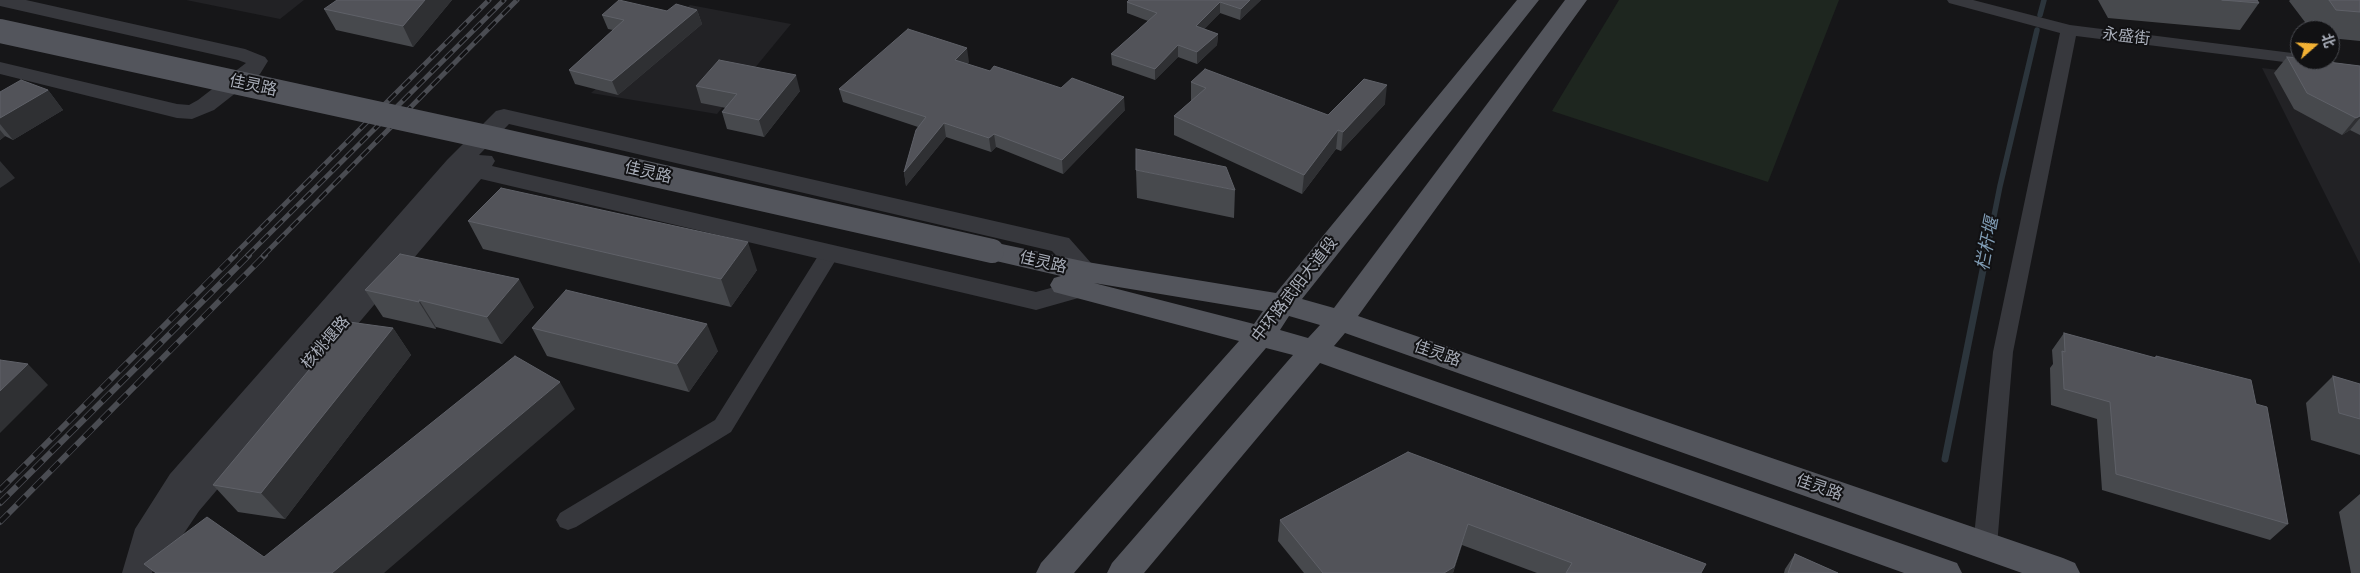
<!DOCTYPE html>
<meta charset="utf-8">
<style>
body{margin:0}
#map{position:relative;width:2360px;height:573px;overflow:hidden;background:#161618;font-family:"Space Grotesk","Noto Sans SC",sans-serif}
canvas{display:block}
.north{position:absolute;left:2290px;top:20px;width:50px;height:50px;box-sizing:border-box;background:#111113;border:1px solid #4d4f55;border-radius:50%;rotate:71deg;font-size:14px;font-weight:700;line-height:20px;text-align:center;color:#a8adb8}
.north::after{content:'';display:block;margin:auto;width:18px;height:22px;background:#f2b134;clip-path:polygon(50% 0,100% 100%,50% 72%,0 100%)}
</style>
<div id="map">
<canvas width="2360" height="573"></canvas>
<div class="north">北</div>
</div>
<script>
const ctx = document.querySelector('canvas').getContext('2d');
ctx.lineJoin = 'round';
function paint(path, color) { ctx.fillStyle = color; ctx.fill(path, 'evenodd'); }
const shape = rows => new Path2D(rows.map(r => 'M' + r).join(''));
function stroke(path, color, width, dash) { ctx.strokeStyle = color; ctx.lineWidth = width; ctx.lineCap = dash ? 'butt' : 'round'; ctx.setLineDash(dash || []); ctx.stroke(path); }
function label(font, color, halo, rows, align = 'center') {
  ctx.font = font + ' "Space Grotesk","Noto Sans SC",sans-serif'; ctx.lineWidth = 4; ctx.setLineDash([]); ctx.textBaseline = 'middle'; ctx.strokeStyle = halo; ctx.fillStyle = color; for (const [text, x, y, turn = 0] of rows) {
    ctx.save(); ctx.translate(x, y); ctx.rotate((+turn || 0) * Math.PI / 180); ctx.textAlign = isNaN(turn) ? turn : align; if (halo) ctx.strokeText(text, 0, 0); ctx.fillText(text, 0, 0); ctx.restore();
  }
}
const built = shape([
 [186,0,304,0,280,19],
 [690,5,791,24,717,114,591,93],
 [2262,68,2360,80,2360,264]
]);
const green = shape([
 [1619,0,1839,0,1768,182,1552,111]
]);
const streamFar1 = shape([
 [2040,15,2044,0],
 [1986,256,2000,186,2037,30]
]);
const stream = shape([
 [1945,459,1986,255]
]);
const minor = shape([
 [1947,0,1973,0,2070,25,2300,54,2300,60,2308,60,2300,64,2076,36,2013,352,1997,546,1993,553,1985,556,1977,553,1973,546,1993,352,2060,33,1949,3,1947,0],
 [830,246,837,248,840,253,731,432,576,527,568,530,560,527,556,520,560,513,715,420,823,248,830,246]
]);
const tertiary = shape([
 [0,0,26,0,245,49,265,57,268,61,260,74,214,110,192,119,177,118,0,74,0,62,177,104,189,105,198,100,246,63,238,60,0,6,0,0],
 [504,109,1060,236,1069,238,1099,272,1096,278,1087,281,1078,278,1052,251,509,124,479,155,492,156,495,161,492,166,1036,292,1080,280,1089,283,1093,289,1089,295,1036,310,481,179,199,511,166,560,155,564,152,573,122,573,135,529,170,474,447,160,496,111,504,109]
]);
const primary = shape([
 [1517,0,1539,0,1302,299,1334,308,1565,0,1587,0,1358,316,2063,558,2075,563,2080,573,2022,573,1345,333,1334,346,1957,563,1962,573,1904,573,1320,363,1144,573,1107,573,1112,563,1293,355,1266,348,1074,573,1036,573,1041,563,1239,341,1054,292,1050,285,1054,278,1061,276,983,258,979,251,983,244,992,242,1087,262,1276,293,1517,0],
 [1094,283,1263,311,1254,324,1094,283],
 [1289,316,1320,325,1308,338,1280,330,1289,316]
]);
const railFar1 = shape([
 [233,256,489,0],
 [247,256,504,0],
 [263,256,517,0]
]);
const rail = shape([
 [0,490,235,255],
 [0,503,249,255],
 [0,522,265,255]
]);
const primaryBridge = shape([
 [0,31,482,136,992,251]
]);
const wall = shape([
 [452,0,413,47,336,30,324,9],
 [1129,0,1261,0,1240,20,1220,13,1204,29,1218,34,1217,45,1197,64,1178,57,1155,80,1112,65,1111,54,1148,21,1127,13,1127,2],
 [2098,0,2257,0,2259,3,2240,30,2108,18],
 [2290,0,2360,0,2360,41,2330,38,2330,30,2311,30,2289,1],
 [697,10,702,24,618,95,575,84,569,70,613,30,608,29,602,15],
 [2287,57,2360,66,2360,135,2350,130,2342,135,2294,109,2274,73],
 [969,62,967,64,990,71,1125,110,1063,174,996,147,991,152,946,137,906,186,904,172,918,127,843,102,839,89],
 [1191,82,1328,115,1385,104,1341,151,1336,149,1302,194,1174,135,1174,116,1191,101],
 [696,86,800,91,764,137,727,129,722,112,726,108,701,103],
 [48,90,63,110,13,140,5,136,0,140,0,92],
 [1136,170,1235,190,1234,218,1137,198],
 [468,221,757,270,731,307,483,249],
 [365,290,534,307,502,344,436,327,436,329,383,317],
 [393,328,411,355,285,519,238,512,213,485],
 [532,328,718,351,689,392,547,356],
 [2064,333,2154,358,2156,356,2256,404,2288,524,2270,540,2102,490,2097,419,2051,405,2050,368,2053,364,2052,350],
 [2333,376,2360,384,2360,455,2311,440,2306,403],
 [1408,452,1701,573,1537,573,1462,545,1453,573,1304,573,1278,541,1280,520],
 [2360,494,2360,573,2351,573,2339,512],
 [1795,554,1838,573,1784,573,1785,569]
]);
const shadedWall = shape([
 [425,0,452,0,413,47,403,26],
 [1250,0,1261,0,1240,20,1241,9],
 [1220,2,1220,13,1196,38,1196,26],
 [697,10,702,24,618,95,612,81],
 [1218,34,1217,45,1197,64,1197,52],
 [1178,45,1178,57,1155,80,1155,69],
 [967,48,969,62,957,73,955,60],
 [796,75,800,91,764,137,759,120],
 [1387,85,1385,104,1341,151,1343,132],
 [48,90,63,110,13,140,0,124,0,118],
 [1124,97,1125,110,1063,174,1062,160],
 [2360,116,2360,118,2350,130,2342,135,2356,118],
 [944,123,946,137,906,186,904,172],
 [0,130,5,136,0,140],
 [1338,130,1336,149,1302,194,1304,175],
 [994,134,996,147,991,152,989,138],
 [0,161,15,178,0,188],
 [748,242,757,270,731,307,721,279],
 [519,279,534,307,502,344,487,317],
 [419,300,436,327,436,329,419,302],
 [707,324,718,351,689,392,677,364],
 [393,328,411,355,285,519,261,493],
 [28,364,48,385,0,433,0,391],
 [560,382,575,409,384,573,332,573],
 [1468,524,1453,573,1444,573]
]);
const building = shape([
 [337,0,425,0,403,26,324,9,337,0],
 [619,0,667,11,676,4,697,10,612,81,569,70,624,20,602,15,619,0],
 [1129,0,1250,0,1241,9,1220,2,1196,26,1218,34,1197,52,1178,45,1155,69,1111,54,1157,13,1127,2,1129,0],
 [2222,0,2257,0,2259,3,2222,0],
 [2329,0,2360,0,2360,12,2336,10,2329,0],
 [908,29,967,48,955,60,990,71,994,66,1061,88,1072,78,1124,97,1062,160,994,134,989,138,944,123,904,172,916,130,926,117,839,89,908,29],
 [2287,57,2300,58,2300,60,2312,60,2360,66,2360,116,2356,118,2307,93,2287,57],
 [719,60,796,75,759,120,722,112,737,94,696,86,719,60],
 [1205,69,1328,115,1364,79,1387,85,1343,132,1338,130,1304,175,1174,116,1206,88,1191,82,1205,69],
 [21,80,48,90,0,118,0,92,21,80],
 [1136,149,1226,167,1235,190,1136,170,1136,149],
 [501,188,748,242,721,279,468,221,501,188],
 [400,254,519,279,487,317,419,300,419,302,365,290,400,254],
 [566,290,707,324,677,364,532,328,566,290],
 [349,322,393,328,261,493,213,485,349,322],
 [2064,333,2156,358,2156,356,2251,380,2256,404,2267,407,2288,524,2116,474,2110,402,2064,389,2062,351,2065,352,2064,333],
 [515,356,560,382,332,573,156,573,144,564,207,517,264,557,515,356],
 [0,360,28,364,0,391,0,360],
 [2333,376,2360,384,2360,419,2339,413,2333,376],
 [1408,452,1706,564,1701,573,1566,573,1572,563,1468,524,1454,567,1444,573,1323,573,1280,520,1408,452],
 [1795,554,1838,573,1788,573,1795,554]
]);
const streetNames = [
 ["永盛街",2126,37,7],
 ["佳灵路",253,86,12],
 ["佳灵路",648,173,13],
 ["佳灵路",1043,263,13],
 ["中环路武阳大道段",1295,290,-52],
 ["核桃堰路",326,343,-49],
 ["佳灵路",1437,354,19],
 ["佳灵路",1819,488,19]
];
const waterNames = [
 ["栏杆堰",1988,244,-79]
];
paint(built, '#222225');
paint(green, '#1e261f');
stroke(streamFar1, '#2c353c', 5.5);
stroke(stream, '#2c353c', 7);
paint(minor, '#37383d');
paint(tertiary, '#37383d');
paint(primary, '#53555c');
stroke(railFar1, '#4a4c52', 5);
stroke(rail, '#4a4c52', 6);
stroke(railFar1, '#111113', 3, [10]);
stroke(rail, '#111113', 4.5, [12]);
stroke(primaryBridge, '#53555c', 24);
paint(wall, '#47494d');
paint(shadedWall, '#2f3033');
paint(building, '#525359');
stroke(building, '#5f6168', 1);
label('16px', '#a8adb8', '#111113', streetNames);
label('italic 18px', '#7f9bb3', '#111113', waterNames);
</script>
